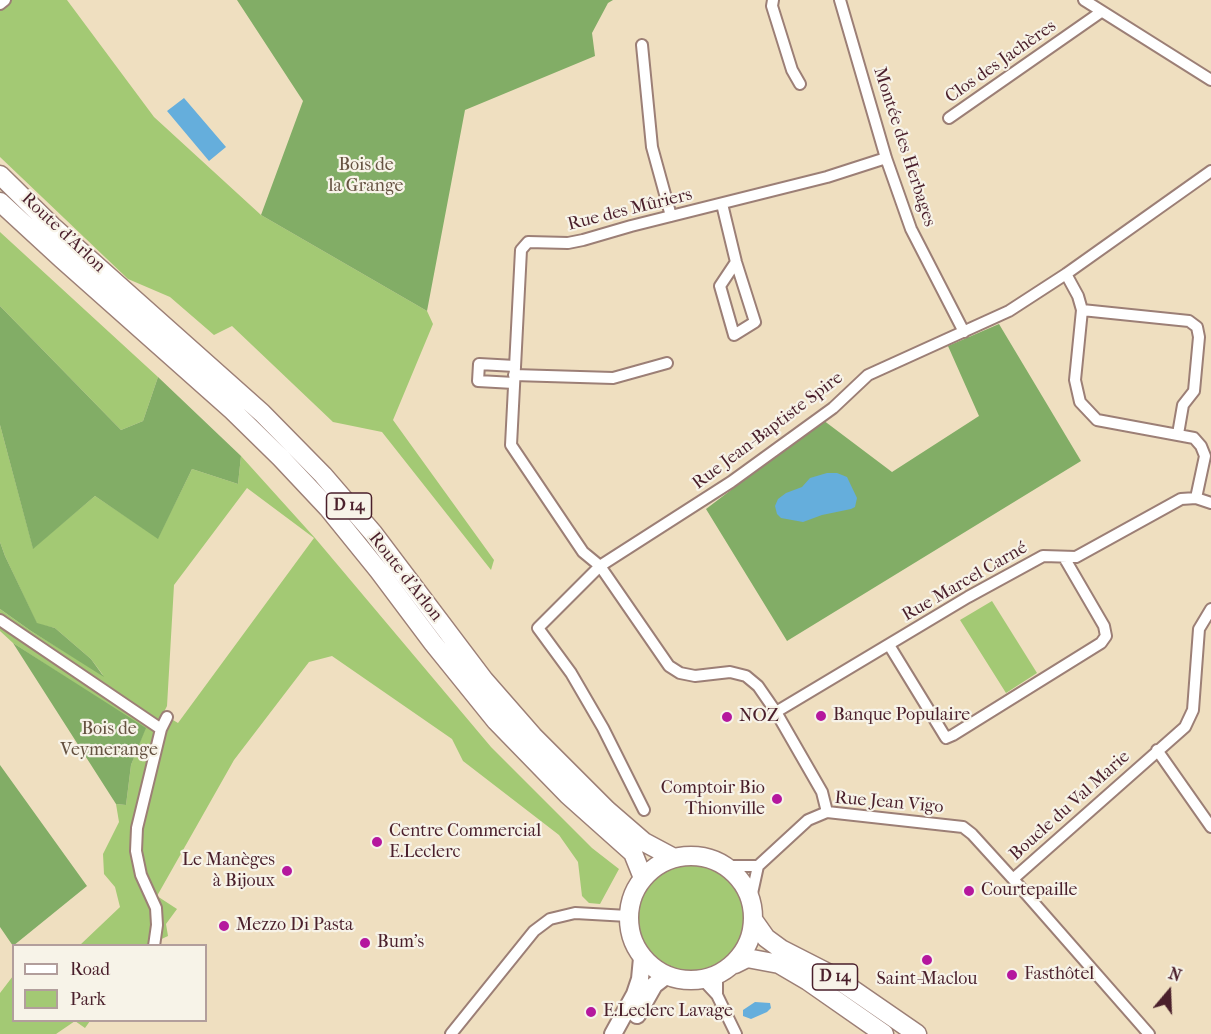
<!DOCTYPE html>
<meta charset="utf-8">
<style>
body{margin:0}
#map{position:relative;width:1211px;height:1034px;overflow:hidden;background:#efdfc0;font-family:"IM FELL French Canon",serif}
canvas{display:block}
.legend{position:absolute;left:12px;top:944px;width:195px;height:78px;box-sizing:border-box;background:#f7f3e8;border:2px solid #b29e9c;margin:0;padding:8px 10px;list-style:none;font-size:18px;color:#4a1f2b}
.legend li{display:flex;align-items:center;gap:12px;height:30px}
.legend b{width:30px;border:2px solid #b29e9c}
.north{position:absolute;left:1139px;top:962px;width:60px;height:60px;-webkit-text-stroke:4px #f7f3e8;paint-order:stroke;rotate:19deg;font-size:16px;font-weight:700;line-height:24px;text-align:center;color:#4a1f2b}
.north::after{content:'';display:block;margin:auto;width:21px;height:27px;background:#4a1f2b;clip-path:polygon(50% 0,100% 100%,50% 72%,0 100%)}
</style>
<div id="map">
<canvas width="1211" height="1034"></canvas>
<ul class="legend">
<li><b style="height:8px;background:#fff"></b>Road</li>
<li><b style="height:16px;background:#a3c974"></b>Park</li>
</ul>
<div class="north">N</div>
</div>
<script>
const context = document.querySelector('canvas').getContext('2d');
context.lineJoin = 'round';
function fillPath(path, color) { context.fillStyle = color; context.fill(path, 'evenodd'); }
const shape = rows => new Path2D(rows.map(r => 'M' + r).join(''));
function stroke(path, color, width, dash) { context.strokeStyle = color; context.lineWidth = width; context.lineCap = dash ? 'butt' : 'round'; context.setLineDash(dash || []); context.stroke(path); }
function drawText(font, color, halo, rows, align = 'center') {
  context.font = font + ' "IM FELL French Canon",serif'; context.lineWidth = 4.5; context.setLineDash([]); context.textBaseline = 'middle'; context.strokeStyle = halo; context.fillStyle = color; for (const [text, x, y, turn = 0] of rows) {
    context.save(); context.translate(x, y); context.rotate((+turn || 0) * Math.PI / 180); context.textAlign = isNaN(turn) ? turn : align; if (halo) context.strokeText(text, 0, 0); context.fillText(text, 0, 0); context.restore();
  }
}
fillPath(shape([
 [0,0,67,0,154,117,261,215,427,311,433,324,393,420,494,560,491,570,382,432,333,422,232,326,214,335,170,297,128,279,0,157],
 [0,232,158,377,143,421,121,430,0,306],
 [0,425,33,548,95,496,158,538,192,469,238,484,241,456,315,538,491,747,592,848,619,869,600,904,589,903,582,896,578,862,559,835,463,761,452,739,332,656,309,662,234,760,157,896,177,909,166,924,168,936,155,942,153,945,80,945,120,907,115,887,104,874,103,854,119,822,116,804,126,805,131,765,145,729,13,643,0,631,0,609,31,631,103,675,91,659,55,628,37,624,5,556,0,542],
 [247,488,314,538,178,723,163,714,167,706,174,585],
 [992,601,1037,673,1006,693,960,620],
 '634 918a55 55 0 1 1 110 0a55 55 0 1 1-110 0Z',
 [13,976,14,1020,90,1021,85,1028,75,1021,56,1034,0,1034,0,993]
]), '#a3c974');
fillPath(shape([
 [237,0,613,0,608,3,592,33,595,56,465,110,427,311,261,215,303,101],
 [0,306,121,430,143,421,158,377,241,456,238,484,192,469,158,539,95,496,33,549,0,425],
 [999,324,1081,461,787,641,706,509,823,420,892,472,979,416,948,346],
 [0,542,5,556,37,623,55,628,91,659,104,677,31,631,0,609],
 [13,643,146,728,131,765,126,805,116,804],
 [0,765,87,886,13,946,0,927]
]), '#82ad66');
fillPath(shape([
 [184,98,226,147,209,161,167,111],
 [827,473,837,473,847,477,857,498,855,507,851,509,822,515,803,522,781,518,777,514,775,506,778,499,786,493,802,487,810,478],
 [755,1002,770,1003,771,1008,767,1012,751,1019,743,1016,743,1010]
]), '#65aedc');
const street = shape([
 [773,0,772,6,792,70,800,84],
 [840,0,886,158,911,229,964,332],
 [1084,0,1211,80],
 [0,4,5,0],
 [642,45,652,147,671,216],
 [949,118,1101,12],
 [722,204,736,262,755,322,734,335,720,286,736,262],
 [1066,274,1078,296,1082,310,1075,380,1080,402,1097,420,1194,438,1201,446,1205,456,1196,498],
 [1082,310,1189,321,1197,327,1199,337,1194,391,1183,405,1178,434],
 [514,375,613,378,667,363],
 [514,383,478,381,479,364,515,366],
 [0,620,161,729],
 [889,645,946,738,953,735,1101,643,1106,636,1104,626,1065,559],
 [776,712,968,597,1043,556,1076,557,1181,499,1196,498,1211,503],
 [1157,750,1211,827],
 [644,810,603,728,571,673,538,628,600,566,731,482,833,408,868,375,1009,311,1066,274,1211,171],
 [827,812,822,792,776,712,758,686,746,676,730,672,695,676,680,673,669,666,600,566,583,552,511,445,521,250,528,242,568,243,583,240,631,226,827,177,886,158],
 [725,866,758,866],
 [1013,879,1185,727,1193,710,1199,629,1211,609],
 [751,898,758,866,808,820,827,812,963,827,972,834,1013,879,1149,1034],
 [154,946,157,925,156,908,141,875,136,851,137,828,161,729,167,717],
 [717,975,717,995],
 [703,980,717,995,736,1034],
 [451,1034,534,931,550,919,575,913,628,916]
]);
const secondary = shape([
 [637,1015,654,985,667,975],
 [613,1034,635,994,640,979,642,958]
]);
const primary = shape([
 [0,175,52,226,262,413,323,475,373,533,484,680,533,736,607,810,644,842,674,858],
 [0,202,62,259,233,411,281,458,328,508,379,571,433,643,496,721,568,795,633,853,643,878],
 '629 918a62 62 0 1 1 124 0a62 62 0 1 1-124 0Z',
 [754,921,766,938,781,949,830,974,917,1034],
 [735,964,747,958,779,964,808,981,884,1034]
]);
stroke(street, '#9c7f76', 14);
stroke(secondary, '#9c7f76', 20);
stroke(primary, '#9c7f76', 21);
stroke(street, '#fff', 10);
stroke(secondary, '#fff', 16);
stroke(primary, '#fff', 18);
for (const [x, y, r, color] of [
 [821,716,6,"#b5179e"],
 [727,717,6,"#b5179e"],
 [777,799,6,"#b5179e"],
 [377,842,6,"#b5179e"],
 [287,871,6,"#b5179e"],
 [969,891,6,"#b5179e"],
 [224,926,6,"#b5179e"],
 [365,943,6,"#b5179e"],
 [927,960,6,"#b5179e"],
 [1012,975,6,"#b5179e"],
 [591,1012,6,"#b5179e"]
]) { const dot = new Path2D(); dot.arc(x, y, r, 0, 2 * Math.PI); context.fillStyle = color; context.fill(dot); stroke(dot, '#f7f3e8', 2); }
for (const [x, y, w] of [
 [349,506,45],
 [835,977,45]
]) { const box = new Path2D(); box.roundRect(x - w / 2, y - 13, w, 26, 4.5); context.fillStyle = '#f7f3e8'; context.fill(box); stroke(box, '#4a1f2b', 1.5); }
drawText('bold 16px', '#4a1f2b', null, [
 ["D 14",349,506],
 ["D 14",835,977]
]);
drawText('18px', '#4a1f2b', '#f7f3e8', [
 ["Clos des Jachères",1001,62,-35],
 ["Montée des Herbages",904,147,72],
 ["Rue des Mûriers",630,210,-14],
 ["Route d'Arlon",63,233,43],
 ["Rue Jean-Baptiste Spire",768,431,-37],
 ["Route d'Arlon",405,577,52],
 ["Rue Marcel Carné",965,582,-30],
 ["Rue Jean Vigo",889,803,5],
 ["Boucle du Val Marie",1070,806,-42]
]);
drawText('18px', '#655241', '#f7f3e8', [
 ["Bois de",366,166],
 ["la Grange",366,187],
 ["Bois de",109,730],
 ["Veymerange",109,751]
]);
drawText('18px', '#4a1f2b', '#f7f3e8', [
 ["Banque Populaire",833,716],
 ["NOZ",739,717],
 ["Comptoir Bio",765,789,"right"],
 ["Thionville",765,810,"right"],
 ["Centre Commercial",389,832],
 ["E.Leclerc",389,853],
 ["Le Manèges",275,861,"right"],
 ["à Bijoux",275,882,"right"],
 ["Courtepaille",981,891],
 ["Mezzo Di Pasta",236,926],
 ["Bum's",377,943],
 ["Fasthôtel",1024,975],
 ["Saint-Maclou",927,980,"center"],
 ["E.Leclerc Lavage",603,1012]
], 'left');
</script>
